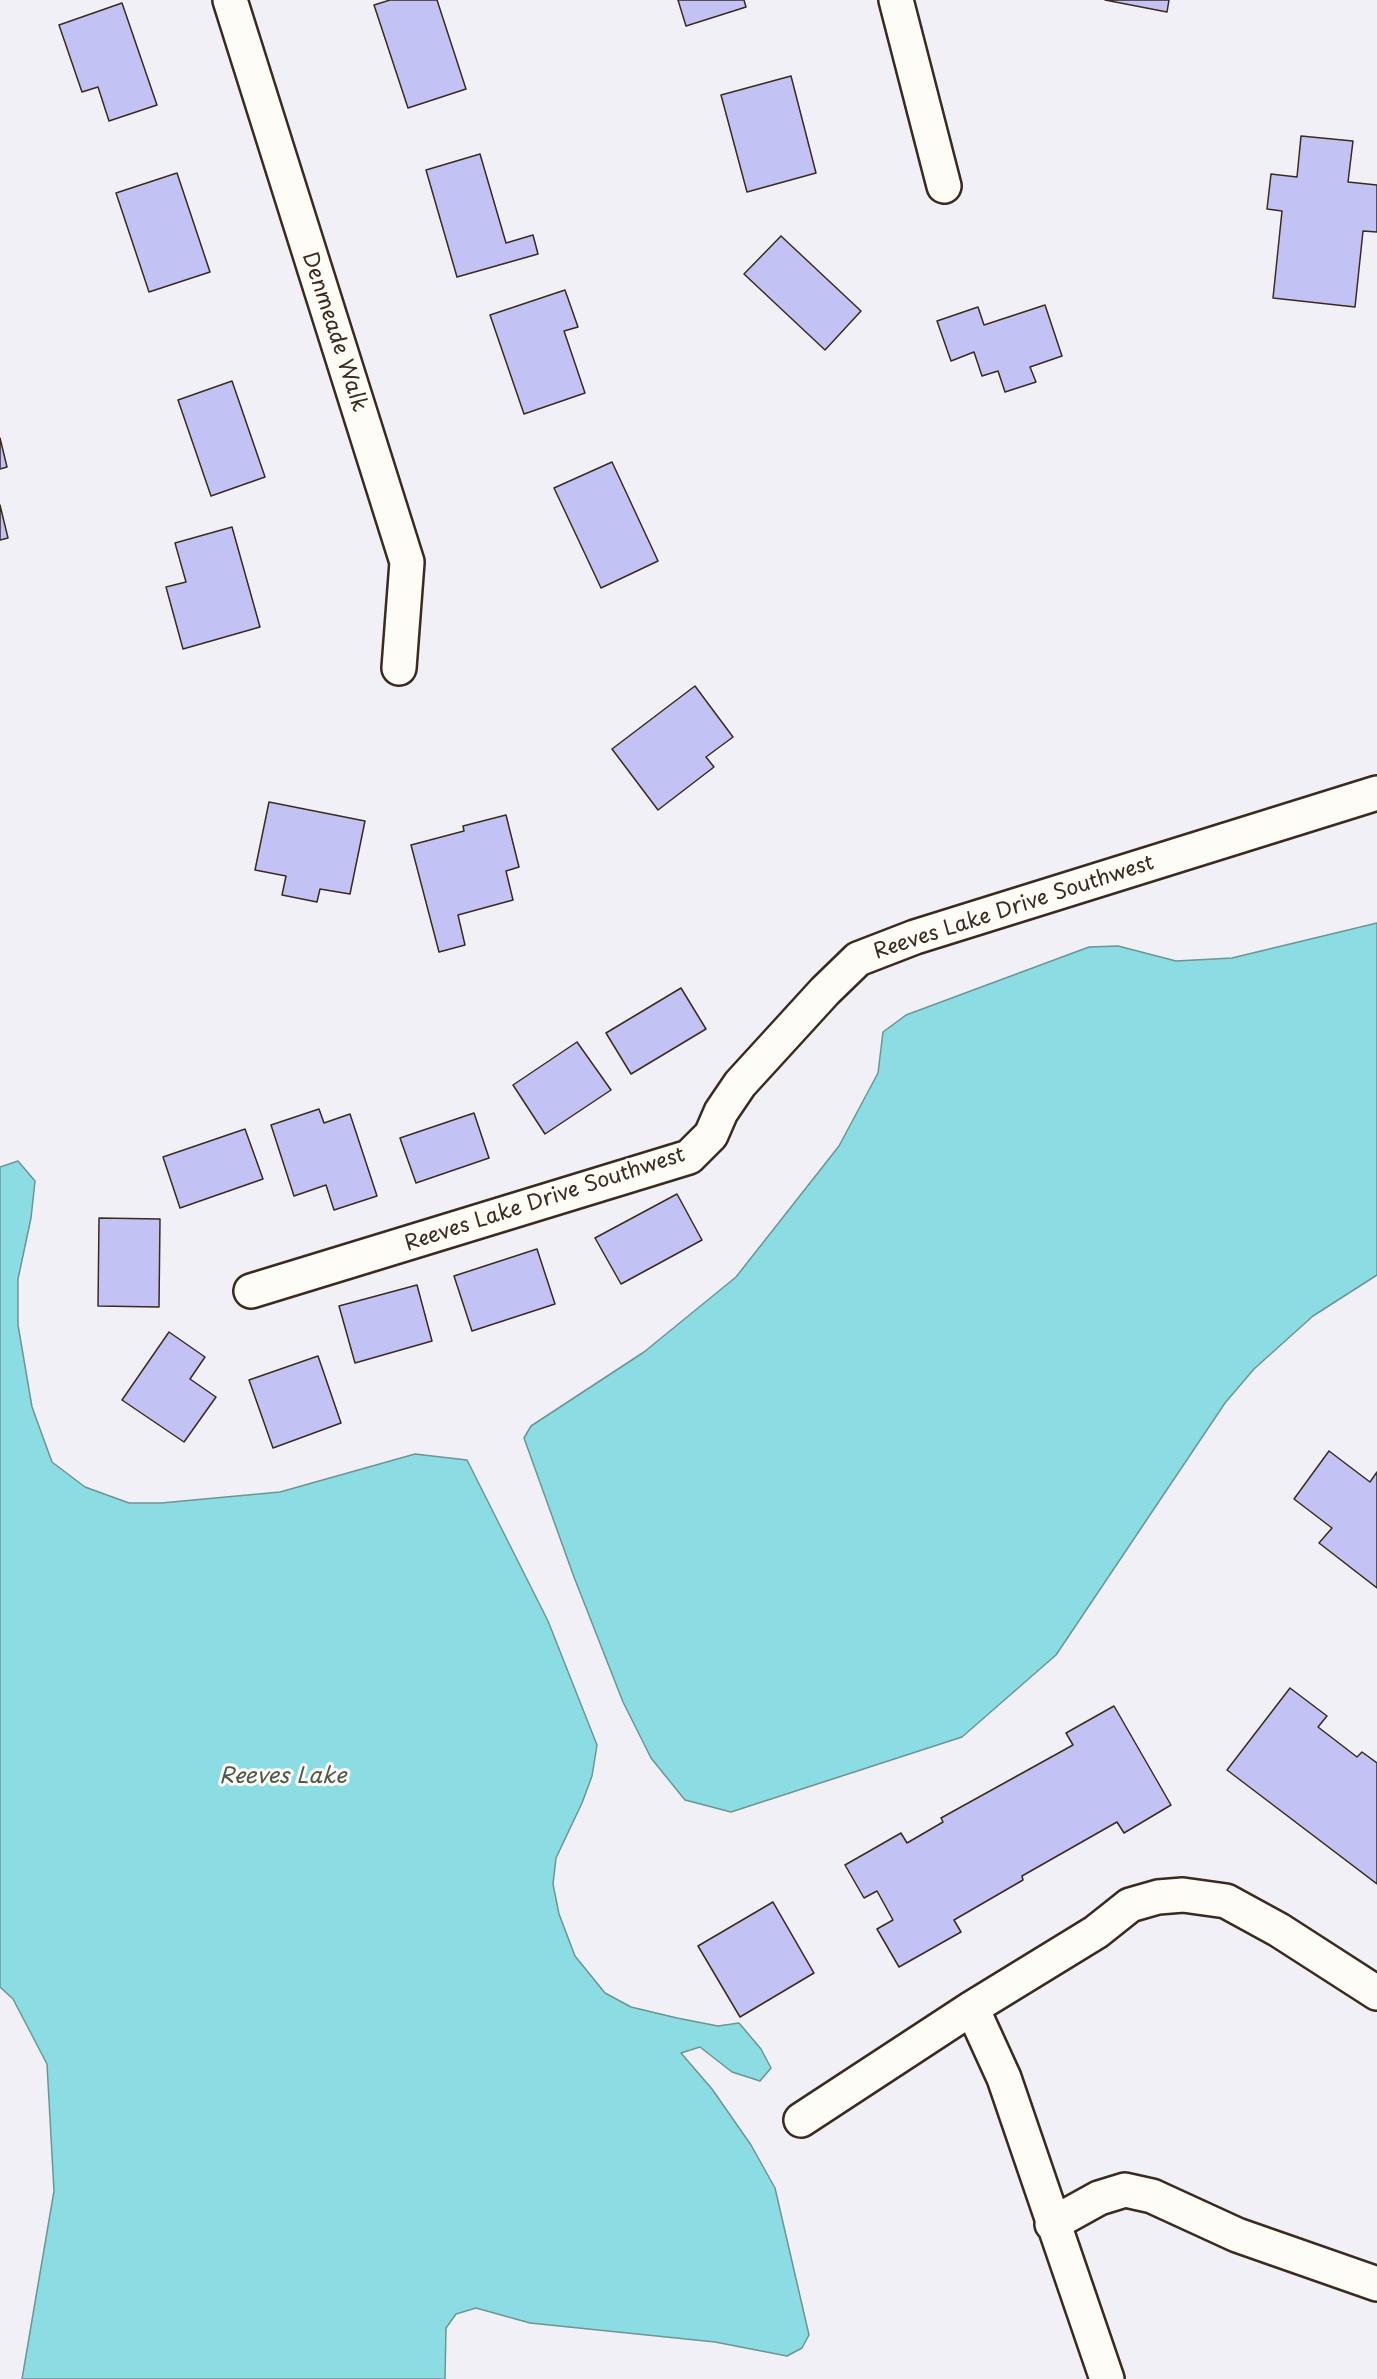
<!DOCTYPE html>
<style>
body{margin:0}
canvas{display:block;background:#f1f0f6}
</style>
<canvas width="1377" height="2379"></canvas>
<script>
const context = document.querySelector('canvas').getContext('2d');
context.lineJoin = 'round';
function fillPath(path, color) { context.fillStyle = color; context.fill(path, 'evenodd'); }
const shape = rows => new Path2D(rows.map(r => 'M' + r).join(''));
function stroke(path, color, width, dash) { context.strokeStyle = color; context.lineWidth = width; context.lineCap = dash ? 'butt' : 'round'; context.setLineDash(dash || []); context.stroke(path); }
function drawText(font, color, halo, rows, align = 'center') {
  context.font = font + ' "Playpen Sans",sans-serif'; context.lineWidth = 6; context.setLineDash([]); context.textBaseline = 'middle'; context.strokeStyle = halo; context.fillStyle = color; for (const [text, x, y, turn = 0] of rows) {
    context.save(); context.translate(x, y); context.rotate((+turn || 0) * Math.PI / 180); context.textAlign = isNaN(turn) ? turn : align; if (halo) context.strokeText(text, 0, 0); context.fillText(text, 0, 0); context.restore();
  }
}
const water = shape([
 [1377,923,1377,1275,1313,1316,1254,1369,1225,1403,1056,1655,962,1737,731,1812,685,1800,651,1758,623,1702,574,1577,524,1438,531,1426,644,1352,736,1277,839,1146,878,1073,883,1032,906,1015,1089,947,1118,946,1176,961,1232,958,1377,923],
 [18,1161,35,1181,31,1218,18,1279,18,1325,32,1407,52,1462,85,1487,129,1503,161,1503,280,1492,415,1454,467,1460,548,1621,597,1745,592,1776,582,1803,556,1858,553,1884,559,1914,575,1956,605,1993,631,2007,677,2018,718,2026,739,2023,761,2049,771,2068,760,2081,732,2072,700,2047,681,2053,712,2089,751,2145,775,2188,809,2335,802,2348,787,2356,715,2342,530,2323,476,2308,456,2314,446,2328,445,2379,22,2379,54,2191,47,2064,13,1999,0,1987,0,1167,18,1161]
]);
fillPath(water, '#8cdde3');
stroke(water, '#6c9594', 1.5);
const building = shape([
 [390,0,437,0,466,89,408,108,374,5,390,0],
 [678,0,744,0,746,7,686,26,678,0],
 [1105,0,1169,0,1167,12,1105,0],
 [122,3,157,105,109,121,98,87,82,92,59,25,122,3],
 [791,76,816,173,747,192,721,95,791,76],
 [1301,136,1353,141,1348,182,1377,185,1377,232,1363,231,1355,307,1273,298,1282,211,1267,209,1271,174,1297,177,1301,136],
 [480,154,506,243,533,235,538,254,457,277,426,170,480,154],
 [177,173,210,272,149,292,116,193,177,173],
 [781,236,861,311,825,350,744,274,781,236],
 [565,290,578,327,564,331,585,393,524,414,490,315,565,290],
 [1045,305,1062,356,1030,367,1036,382,1005,392,998,371,982,376,974,352,951,361,937,321,978,307,984,325,1045,305],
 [232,381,265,477,211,496,178,400,232,381],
 [0,438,7,467,0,469,0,438],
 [612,462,658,561,601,588,554,488,612,462],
 [0,505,8,538,0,540,0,505],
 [232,527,260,627,183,649,166,587,186,582,175,543,232,527],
 [695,686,733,737,706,757,714,767,658,810,612,749,695,686],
 [269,802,365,821,350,894,320,889,317,902,282,895,286,876,255,870,269,802],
 [506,815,519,867,506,871,513,900,458,915,465,945,439,952,411,845,464,831,463,826,506,815],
 [681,988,706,1029,631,1074,606,1033,681,988],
 [577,1042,611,1090,545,1134,513,1085,577,1042],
 [319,1109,324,1123,350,1114,377,1196,334,1210,326,1185,294,1196,271,1125,319,1109],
 [474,1113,489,1158,416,1183,400,1138,474,1113],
 [245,1129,263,1179,180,1208,163,1157,245,1129],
 [677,1194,702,1240,621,1284,595,1238,677,1194],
 [99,1218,160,1219,159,1307,98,1306,99,1218],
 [537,1249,555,1304,472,1331,454,1276,537,1249],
 [417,1285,432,1341,355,1363,339,1306,417,1285],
 [169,1332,205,1357,190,1379,216,1397,184,1442,122,1400,169,1332],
 [318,1356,341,1423,273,1448,249,1380,318,1356],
 [1329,1451,1370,1482,1377,1472,1377,1588,1319,1543,1332,1528,1294,1499,1329,1451],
 [1290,1688,1327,1716,1318,1727,1357,1757,1362,1752,1377,1763,1377,1884,1227,1770,1290,1688],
 [1114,1706,1171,1805,1124,1833,1117,1822,1022,1876,1023,1880,954,1920,961,1932,899,1967,877,1929,893,1920,877,1891,864,1898,845,1865,901,1833,907,1843,943,1822,941,1818,1073,1745,1066,1733,1114,1706],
 [773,1902,814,1973,740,2017,698,1946,773,1902]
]);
fillPath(building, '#c2c2f4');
stroke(building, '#3b2a1e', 1.5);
const minor = shape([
 [230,0,407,562,399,668],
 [896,0,944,186],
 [251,1291,689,1157,711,1135,721,1112,740,1084,825,991,858,959,915,937,1377,793],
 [972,2008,1004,2078,1107,2379],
 [801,2120,972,2008,1096,1932,1130,1905,1158,1897,1183,1895,1226,1901,1279,1930,1377,1993],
 [1052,2224,1099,2198,1125,2190,1152,2196,1237,2235,1377,2284]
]);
stroke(minor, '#3b2a1e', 38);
stroke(minor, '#fdfcf7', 33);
drawText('21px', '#3b2a1e', '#fdfcf7', [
 ["Denmeade Walk",334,332,72],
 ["Reeves Lake Drive Southwest",1014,908,-18],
 ["Reeves Lake Drive Southwest",545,1200,-18]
]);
drawText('italic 22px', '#4f574f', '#fdfcf7', [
 ["Reeves Lake",283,1777]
]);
</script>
